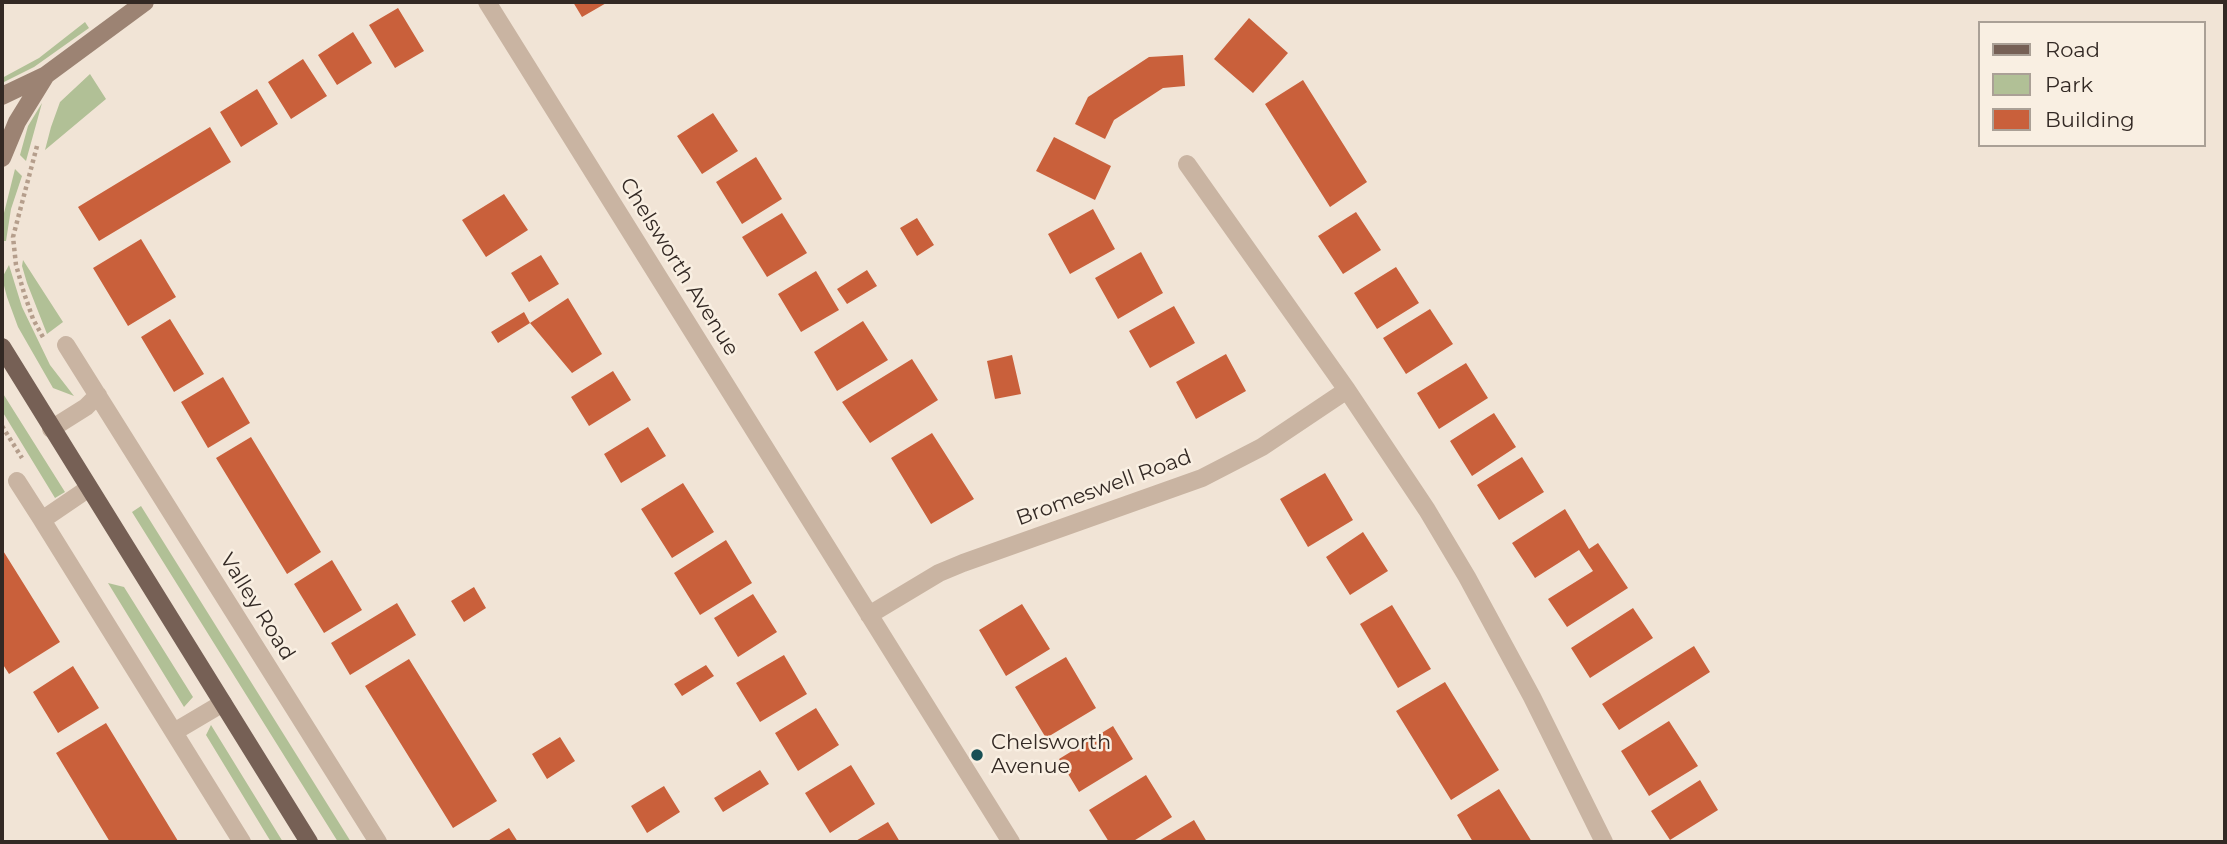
<!DOCTYPE html>
<style>
body{margin:0}
#map{position:relative;width:2227px;height:844px;overflow:hidden;background:#f1e4d6;font-family:Montserrat,sans-serif}
canvas{display:block}
.frame{position:absolute;inset:0;border:4px solid #332924;pointer-events:none}
.legend{position:absolute;left:1978px;top:21px;width:228px;height:126px;box-sizing:border-box;background:#f9efe2;border:2px solid #aaa096;margin:0;padding:9px 12px;list-style:none;font-size:21px;color:#332924}
.legend li{display:flex;align-items:center;gap:14px;height:35px}
.legend b{width:35px;border:2px solid #aaa096}
</style>
<div id="map">
<canvas width="2227" height="844"></canvas>
<div class="frame"></div>
<ul class="legend">
<li><b style="height:9px;background:#766055"></b>Road</li>
<li><b style="height:19px;background:#b1c096"></b>Park</li>
<li><b style="height:19px;background:#c9603b"></b>Building</li>
</ul>
</div>
<script>
const context = document.querySelector('canvas').getContext('2d');
context.lineJoin = 'round';
function fillPath(path, color) { context.fillStyle = color; context.fill(path, 'evenodd'); }
const shape = rows => new Path2D(rows.map(r => 'M' + r).join(''));
function stroke(path, color, width, dash) { context.strokeStyle = color; context.lineWidth = width; context.lineCap = dash ? 'butt' : 'round'; context.setLineDash(dash || []); context.stroke(path); }
function drawText(font, color, halo, rows, align = 'center') {
  context.font = font + ' Montserrat,sans-serif'; context.lineWidth = 5; context.setLineDash([]); context.textBaseline = 'middle'; context.strokeStyle = halo; context.fillStyle = color; for (const [text, x, y, turn = 0] of rows) {
    context.save(); context.translate(x, y); context.rotate((+turn || 0) * Math.PI / 180); context.textAlign = isNaN(turn) ? turn : align; if (halo) context.strokeText(text, 0, 0); context.fillText(text, 0, 0); context.restore();
  }
}
fillPath(shape([
 [85,22,89,28,34,67,2,83,2,78,39,58],
 [90,74,106,99,45,150,51,127,60,102],
 [42,103,26,161,20,155,28,126],
 [15,169,22,176,11,209,6,241,3,241,4,213],
 [23,260,63,322,47,334,27,283,22,266],
 [9,265,22,307,50,365,74,396,53,388,18,327,7,297,2,278],
 [2,392,65,492,55,498,2,411],
 [141,506,351,842,338,842,132,512],
 [108,583,124,587,193,697,184,707],
 [211,725,283,842,271,842,206,735]
]), '#b1c096');
fillPath(shape([
 [573,2,608,2,582,17],
 [398,8,424,51,395,68,369,25],
 [1249,18,1288,53,1253,93,1214,59],
 [353,32,372,63,337,85,318,55],
 [1183,55,1185,86,1163,88,1114,120,1105,139,1075,124,1088,97,1149,57],
 [303,59,327,96,291,119,268,82],
 [1303,80,1367,182,1330,207,1265,104],
 [257,89,278,124,241,147,220,112],
 [713,113,738,151,702,174,677,136],
 [210,127,231,162,99,241,78,207],
 [1054,137,1111,166,1095,200,1036,171],
 [756,157,782,199,742,224,716,182],
 [504,194,528,230,486,257,462,220],
 [1093,209,1115,249,1070,274,1048,234],
 [1356,212,1381,250,1343,274,1318,236],
 [782,213,807,253,767,277,742,237],
 [917,218,934,245,917,256,900,228],
 [141,239,176,297,128,326,93,268],
 [1141,252,1163,293,1118,319,1095,278],
 [541,255,559,284,529,302,511,273],
 [1396,267,1419,303,1377,329,1354,293],
 [867,270,877,286,847,304,837,289],
 [816,271,839,310,801,332,778,294],
 [568,298,602,354,572,373,530,323],
 [1174,306,1195,343,1150,368,1129,331],
 [1430,309,1453,344,1406,374,1383,338],
 [524,312,530,323,498,343,491,332],
 [170,319,204,374,174,392,141,337],
 [863,321,888,360,837,391,814,352],
 [1226,354,1246,391,1196,419,1176,382],
 [1012,355,1021,394,995,399,987,361],
 [912,359,938,400,870,443,842,402],
 [1466,363,1488,398,1439,429,1417,393],
 [613,371,631,400,589,426,571,397],
 [223,377,250,423,208,448,181,402],
 [1494,413,1516,447,1472,476,1450,441],
 [648,427,666,456,621,483,604,454],
 [932,433,974,499,931,524,891,458],
 [251,437,321,552,287,574,216,458],
 [1522,457,1544,492,1499,520,1477,485],
 [1325,473,1353,520,1308,547,1280,499],
 [683,483,714,532,672,558,641,509],
 [1565,509,1589,549,1598,543,1628,588,1567,627,1548,599,1593,571,1579,550,1535,578,1512,543],
 [1363,532,1388,571,1350,595,1326,557],
 [726,540,752,583,700,615,674,573],
 [2,549,60,642,9,674,2,663],
 [332,560,362,610,324,633,294,584],
 [474,587,486,608,464,622,451,601],
 [753,594,777,632,738,657,714,618],
 [397,603,416,635,350,675,331,643],
 [1022,604,1050,649,1006,676,979,630],
 [1392,605,1431,669,1398,688,1360,624],
 [1633,608,1653,638,1590,678,1571,648],
 [1694,646,1710,672,1619,730,1602,704],
 [784,655,807,694,760,722,736,683],
 [1066,657,1096,708,1046,738,1015,687],
 [409,659,497,801,453,828,365,686],
 [706,665,714,676,682,696,674,684],
 [73,666,99,708,58,733,33,692],
 [1445,682,1499,770,1451,800,1396,711],
 [816,708,839,745,798,771,775,733],
 [1669,721,1698,766,1649,796,1621,751],
 [106,723,178,841,177,842,110,842,56,753],
 [1113,726,1133,759,1079,792,1059,759],
 [560,737,575,761,547,779,532,754],
 [851,765,875,804,830,833,805,793],
 [760,770,769,784,723,812,714,798],
 [1146,775,1172,817,1132,842,1109,842,1089,810],
 [1700,780,1718,810,1670,840,1651,811],
 [664,786,680,812,647,833,631,806],
 [1499,789,1532,842,1473,842,1457,815],
 [1194,820,1207,842,1157,842],
 [888,822,900,842,854,842],
 [509,828,518,842,486,842]
]), '#c9603b');
stroke(shape([
 [37,146,13,237,16,265,24,293,33,319,44,339],
 [2,426,22,458]
]), '#b59e8c', 4.5, [3.5, 3.5]);
stroke(shape([
 [487,2,1011,842],
 [1187,164,1347,390,1427,510,1467,577,1532,697,1604,842],
 [66,345,378,842],
 [51,429,86,407,98,395],
 [17,481,42,520],
 [89,488,42,520,242,842],
 [869,615,939,573,963,563,1202,478,1262,447,1347,390],
 [174,732,223,703]
]), '#c9b4a2', 18);
stroke(shape([
 [2,96,46,75,145,2],
 [2,158,17,122,46,75]
]), '#9c8373', 18);
stroke(shape([
 [2,347,309,842]
]), '#766055', 18);
for (const [x, y, r, color] of [
 [977,755,7,"#195055"]
]) { const dot = new Path2D(); dot.arc(x, y, r, 0, 2 * Math.PI); context.fillStyle = color; context.fill(dot); stroke(dot, '#f9efe2', 2.5); }
drawText('21px', '#332924', '#f9efe2', [
 ["Chelsworth Avenue",679,267,58],
 ["Bromeswell Road",1104,488,-20],
 ["Valley Road",257,607,58]
]);
drawText('21px', '#332924', '#f9efe2', [
 ["Chelsworth",991,743],
 ["Avenue",991,767]
], 'left');
</script>
